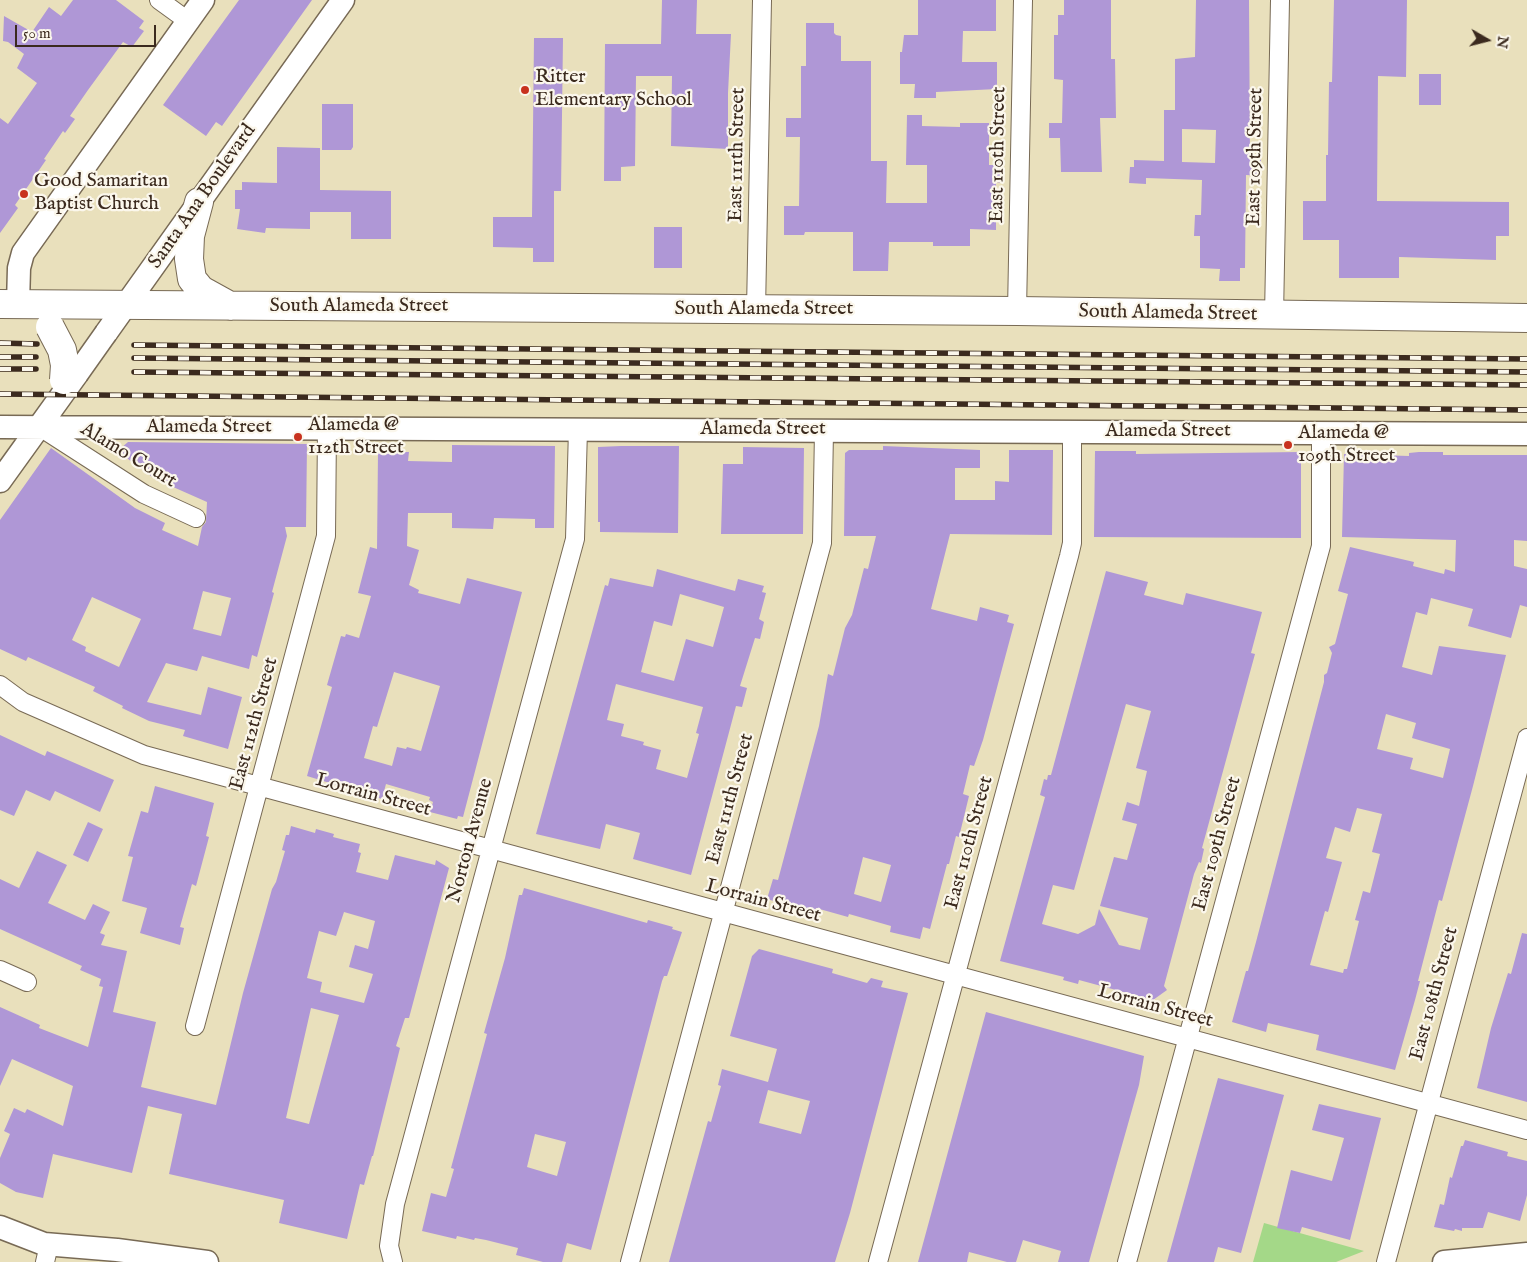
<!DOCTYPE html>
<style>
body{margin:0}
#map{position:relative;width:1527px;height:1262px;overflow:hidden;background:#e9e0bc;font-family:"IM FELL English",serif}
canvas{display:block}
.north{position:absolute;left:1462px;top:15px;width:50px;height:50px;-webkit-text-stroke:4px #fbf7ec;paint-order:stroke;rotate:98deg;font-size:14px;font-weight:700;line-height:20px;text-align:center;color:#3b2a1e}
.north::after{content:'';display:block;margin:auto;width:18px;height:22px;background:#3b2a1e;clip-path:polygon(50% 0,100% 100%,50% 72%,0 100%)}
.scale{position:absolute;left:15px;top:25px;width:141px;height:22px;box-sizing:border-box;border:2px solid #3b2a1e;border-top:0;padding-left:6px;font-size:15px;line-height:18px;white-space:nowrap;color:#3b2a1e;-webkit-text-stroke:4px #fbf7ec;paint-order:stroke}
</style>
<div id="map">
<canvas width="1527" height="1262"></canvas>
<div class="north">N</div>
<div class="scale">50 m</div>
</div>
<script>
const context = document.querySelector('canvas').getContext('2d');
context.lineJoin = 'round';
function fillPath(path, color) { context.fillStyle = color; context.fill(path, 'evenodd'); }
const shape = rows => new Path2D(rows.map(r => 'M' + r).join(''));
function stroke(path, color, width, dash) { context.strokeStyle = color; context.lineWidth = width; context.lineCap = dash ? 'butt' : 'round'; context.setLineDash(dash || []); context.stroke(path); }
function drawText(font, color, halo, rows, align = 'center') {
  context.font = font + ' "IM FELL English",serif'; context.lineWidth = 4.5; context.setLineDash([]); context.textBaseline = 'middle'; context.strokeStyle = halo; context.fillStyle = color; for (const [text, x, y, turn = 0] of rows) {
    context.save(); context.translate(x, y); context.rotate((+turn || 0) * Math.PI / 180); context.textAlign = isNaN(turn) ? turn : align; if (halo) context.strokeText(text, 0, 0); context.fillText(text, 0, 0); context.restore();
  }
}
fillPath(shape([
 [1264,1223,1364,1251,1336,1262,1253,1262]
]), '#a4d888');
fillPath(shape([
 [73,0,116,0,144,21,139,28,144,31,132,47,123,42,88,90,70,116,75,119,65,133,63,131,44,159,46,160,15,205,18,208,0,233,0,118,8,124,37,83,17,68,24,54,8,42,3,41,4,16,32,32,49,7,61,16],
 [239,0,312,0,222,126,216,122,206,136,163,105],
 [662,0,697,0,696,34,731,34,728,93,728,149,671,146,672,76,636,76,635,166,621,167,621,181,604,181,605,44,661,44],
 [918,0,996,0,996,31,963,31,962,62,997,62,997,89,936,92,936,98,914,98,915,84,900,84,900,52,902,52,904,35,918,35],
 [1064,0,1111,0,1111,59,1115,59,1116,118,1100,118,1102,172,1061,172,1060,138,1049,138,1049,123,1062,123,1063,80,1054,79,1054,35,1058,35,1058,15,1064,15],
 [1196,0,1249,0,1250,157,1261,157,1261,176,1246,175,1245,268,1240,268,1240,281,1219,281,1220,269,1200,268,1200,236,1194,236,1195,215,1201,215,1202,180,1146,178,1146,184,1129,183,1130,167,1134,167,1134,160,1164,161,1164,110,1175,110,1175,59,1195,57],
 [1182,129,1216,130,1215,163,1182,162],
 [1334,0,1407,0,1406,77,1378,76,1377,201,1509,202,1509,236,1496,236,1496,260,1399,257,1399,278,1339,278,1339,240,1303,240,1303,201,1326,201,1326,155,1328,155,1329,82,1332,82],
 [806,23,834,23,834,33,836,35,841,36,841,61,871,61,871,161,887,161,886,203,927,203,927,165,906,165,907,115,922,115,922,126,960,127,960,123,989,123,989,165,1003,165,1003,183,996,182,996,230,970,229,970,246,933,246,933,242,889,242,888,271,853,271,853,232,805,232,804,235,784,235,784,206,799,206,800,137,786,137,786,118,801,118,801,66,806,66],
 [534,38,563,38,561,191,554,191,554,262,533,262,533,248,493,247,493,217,532,217],
 [1419,74,1441,74,1441,105,1419,105],
 [322,104,353,104,353,147,351,150,322,150],
 [277,147,320,148,320,190,391,191,391,239,351,239,351,212,310,212,310,229,266,228,265,233,237,229,240,209,235,209,235,190,242,190,242,182,277,183],
 [654,227,682,227,682,268,654,268],
 [128,442,307,444,306,527,285,527,287,536,272,592,274,593,257,657,252,655,249,669,202,656,197,671,166,663,147,702,201,715,208,687,242,697,228,749,183,736,185,730,149,721,122,708,123,706,93,691,95,687,28,657,26,661,0,649,0,520,51,448,135,508,165,523,162,530,198,546,202,527,206,522,207,502,155,479,124,456,121,448],
 [203,591,231,598,221,636,193,629],
 [92,597,141,619,119,667,85,651,86,647,72,640],
 [452,445,555,446,554,528,535,528,535,519,494,518,493,529,452,528,452,513,408,513,407,546,419,550,409,585,419,590,418,593,460,604,467,578,522,592,463,817,458,816,457,819,430,812,433,802,429,800,430,797,386,784,382,799,307,776,332,687,327,685,341,636,345,637,346,634,359,638,371,596,358,593,370,547,377,549,378,452,409,452,408,461,452,462],
 [394,672,440,686,421,751,407,747,406,749,397,747,392,766,364,758,373,726,377,727],
 [621,446,679,446,678,533,600,532,600,522,598,522,598,447],
 [883,446,980,450,980,468,955,468,955,500,995,500,995,481,1009,482,1009,450,1053,450,1052,535,950,534,931,609,977,621,980,607,1009,615,1007,622,1014,624,983,740,974,766,970,765,963,794,969,796,959,837,956,836,949,864,947,864,930,929,923,927,920,939,890,932,891,926,849,914,848,917,816,908,814,913,767,899,773,879,778,880,819,726,828,674,833,676,845,628,852,615,864,568,868,569,876,536,844,536,845,453,849,450,883,450],
 [863,857,891,865,881,902,854,894],
 [743,447,804,448,803,534,721,534,723,464,743,464],
 [1095,451,1136,451,1136,454,1301,452,1301,538,1094,537],
 [1419,452,1443,452,1443,455,1527,455,1527,541,1514,540,1514,566,1527,569,1527,607,1520,605,1511,638,1468,626,1473,609,1431,598,1427,615,1416,612,1402,667,1432,675,1439,646,1506,655,1473,786,1442,901,1439,900,1418,981,1420,981,1415,1000,1395,1070,1316,1050,1319,1035,1268,1023,1266,1032,1232,1022,1246,971,1248,971,1256,942,1324,682,1324,675,1327,673,1332,653,1329,647,1335,644,1348,594,1338,591,1350,547,1414,562,1413,566,1444,574,1445,569,1455,572,1456,540,1342,537,1344,454,1409,456,1409,453],
 [1386,714,1416,723,1412,738,1450,749,1443,778,1410,769,1413,758,1377,749],
 [1357,808,1382,814,1372,852,1380,854,1370,893,1363,891,1355,920,1359,921,1347,969,1344,969,1343,973,1310,965,1325,911,1328,912,1342,862,1326,858,1335,827,1350,832],
 [657,569,735,591,738,579,764,586,762,592,766,593,759,619,764,622,760,639,755,638,740,686,747,688,742,707,736,706,691,875,633,859,640,833,606,824,600,849,536,834,605,585,608,586,610,578,653,587],
 [680,594,724,607,713,647,686,639,674,681,641,672,654,621,672,626],
 [616,684,703,707,696,733,699,734,687,778,656,769,661,750,643,745,644,742,621,736,624,724,607,720],
 [1106,571,1148,582,1144,595,1183,605,1186,593,1262,612,1251,653,1255,654,1202,848,1204,849,1201,863,1199,862,1194,874,1164,986,1167,990,1153,1000,1079,980,1078,984,1063,980,1064,977,1000,961,1045,797,1040,795,1044,779,1047,780,1048,775,1051,775],
 [1126,704,1151,711,1136,768,1147,771,1139,806,1127,802,1122,820,1137,824,1127,860,1114,857,1100,906,1148,918,1140,950,1119,945,1099,909,1095,925,1078,934,1042,924,1053,885,1074,890],
 [0,735,45,756,47,751,114,780,100,812,55,791,50,801,26,790,14,816,0,810],
 [155,786,214,803,206,836,209,837,196,886,192,884,180,927,184,928,180,945,140,933,147,908,122,901,133,857,128,856,141,811,148,813],
 [88,822,103,829,88,862,73,855],
 [291,826,315,833,316,829,334,834,333,837,360,844,358,852,361,853,356,872,388,880,395,855,435,865,436,860,449,868,409,1018,405,1018,396,1046,400,1048,373,1156,372,1156,364,1185,360,1184,347,1239,279,1223,284,1200,169,1174,182,1114,148,1106,132,1173,53,1154,43,1198,16,1192,0,1183,0,1158,10,1134,4,1131,14,1108,25,1113,27,1109,63,1126,73,1086,12,1059,0,1086,0,1007,40,1025,39,1028,88,1047,103,987,99,986,101,979,80,970,82,966,0,929,0,879,19,888,37,851,67,865,48,903,85,920,93,904,110,912,100,933,105,935,101,945,127,951,113,1012,156,1022,141,1087,216,1105,243,993,272,889,276,882,285,851,282,850,286,835,289,835],
 [344,912,375,921,368,949,355,945,349,967,373,974,364,1003,320,992,322,982,307,978,319,931,336,936],
 [311,1008,339,1015,309,1124,286,1118],
 [524,888,647,923,648,920,673,927,672,929,682,932,667,976,664,976,662,981,591,1250,567,1243,562,1262,543,1262,516,1255,518,1248,486,1240,475,1238,474,1240,457,1236,456,1239,422,1231,431,1193,446,1197,454,1169,451,1168,487,1034,484,1033,505,958,519,895,522,895],
 [535,1134,566,1142,557,1176,527,1167],
 [1522,933,1527,934,1527,1102,1477,1088,1491,1028,1508,973,1511,974],
 [759,949,833,969,832,973,867,983,871,978,883,981,881,987,908,993,850,1213,835,1262,669,1262,708,1121,711,1122,721,1086,718,1085,722,1069,768,1082,777,1049,730,1036,752,956],
 [768,1090,810,1101,801,1134,759,1123],
 [986,1012,1144,1056,1139,1085,1089,1262,1058,1262,1061,1251,1023,1240,1016,1262,1007,1262,969,1252,967,1262,918,1262],
 [1218,1078,1284,1095,1241,1253,1218,1247,1214,1262,1167,1262],
 [1319,1104,1381,1118,1350,1240,1302,1227,1300,1233,1277,1228,1291,1170,1332,1181,1344,1138,1312,1130],
 [1465,1140,1508,1152,1507,1156,1527,1161,1527,1195,1520,1221,1488,1212,1483,1228,1462,1228,1462,1231,1455,1229,1454,1231,1434,1227,1440,1204,1444,1205,1450,1177,1452,1178,1461,1146,1463,1146]
]), '#af97d6');
const minor = shape([
 [159,0,188,21],
 [756,310,762,0],
 [1017,311,1023,0],
 [1274,316,1280,0],
 [40,427,144,494,196,518],
 [0,685,23,702,144,755,1527,1130],
 [0,970,27,982],
 [195,1026,326,536,327,428],
 [45,1262,49,1245],
 [393,1262,389,1246,395,1204,575,539,578,429],
 [630,1262,822,543,824,431],
 [878,1262,1069,556,1072,543,1072,432],
 [1127,1262,1321,546,1321,433],
 [1386,1262,1527,738]
]);
const tertiary = shape([
 [18,304,19,268,23,253,203,0],
 [106,333,343,0],
 [0,427,1527,434],
 [0,481,77,374],
 [0,1227,44,1244,117,1250,207,1262],
 [1444,1262,1527,1254]
]);
const primary = shape([
 [199,202,190,236,189,259,192,279,201,290,230,306],
 [0,304,1017,311,1527,318]
]);
stroke(minor, '#786a55', 20);
stroke(tertiary, '#786a55', 25);
stroke(primary, '#786a55', 30);
stroke(minor, '#fff', 18);
stroke(tertiary, '#fff', 22);
stroke(primary, '#fff', 28);
const rail = shape([
 [0,343,37,344],
 [134,345,1527,359],
 [0,357,36,357],
 [134,358,1527,372],
 [0,369,36,369],
 [134,372,1527,385],
 [0,394,1527,410]
]);
stroke(rail, '#3b2a1e', 5.5);
stroke(rail, '#fbf7ec', 4, [11]);
const tertiaryBridge = shape([
 [77,374,106,333]
]);
const primaryBridge = shape([
 [50,327,62,350,65,365,64,380]
]);
stroke(tertiaryBridge, '#786a55', 25, []);
stroke(primaryBridge, '#786a55', 30, []);
stroke(tertiaryBridge, '#fff', 22);
stroke(primaryBridge, '#fff', 28);
for (const [x, y, r, color] of [
 [525,90,5,"#c8321e"],
 [24,194,5,"#c8321e"],
 [298,437,5,"#c8321e"],
 [1288,445,5,"#c8321e"]
]) { const dot = new Path2D(); dot.arc(x, y, r, 0, 2 * Math.PI); context.fillStyle = color; context.fill(dot); stroke(dot, '#fbf7ec', 2); }
drawText('20px', '#3b2a1e', '#fbf7ec', [
 ["Ritter",535,78],
 ["Elementary School",535,101],
 ["Good Samaritan",34,182],
 ["Baptist Church",34,205],
 ["Alameda @",308,426],
 ["112th Street",308,449],
 ["Alameda @",1298,434],
 ["109th Street",1298,457]
], 'left');
drawText('20px', '#3b2a1e', '#fbf7ec', [
 ["East 111th Street",738,155,-89],
 ["East 110th Street",999,155,-89],
 ["East 109th Street",1256,157,-89],
 ["Santa Ana Boulevard",203,197,-55],
 ["South Alameda Street",359,307],
 ["South Alameda Street",764,310],
 ["South Alameda Street",1168,314,1],
 ["Alameda Street",209,428],
 ["Alameda Street",763,430],
 ["Alameda Street",1168,432],
 ["Alamo Court",128,456,31],
 ["East 112th Street",255,724,-75],
 ["Lorrain Street",373,796,15],
 ["East 111th Street",731,799,-75],
 ["Norton Avenue",471,841,-75],
 ["East 110th Street",970,843,-75],
 ["East 109th Street",1218,844,-75],
 ["Lorrain Street",763,902,15],
 ["East 108th Street",1435,994,-75],
 ["Lorrain Street",1155,1007,15]
]);
</script>
